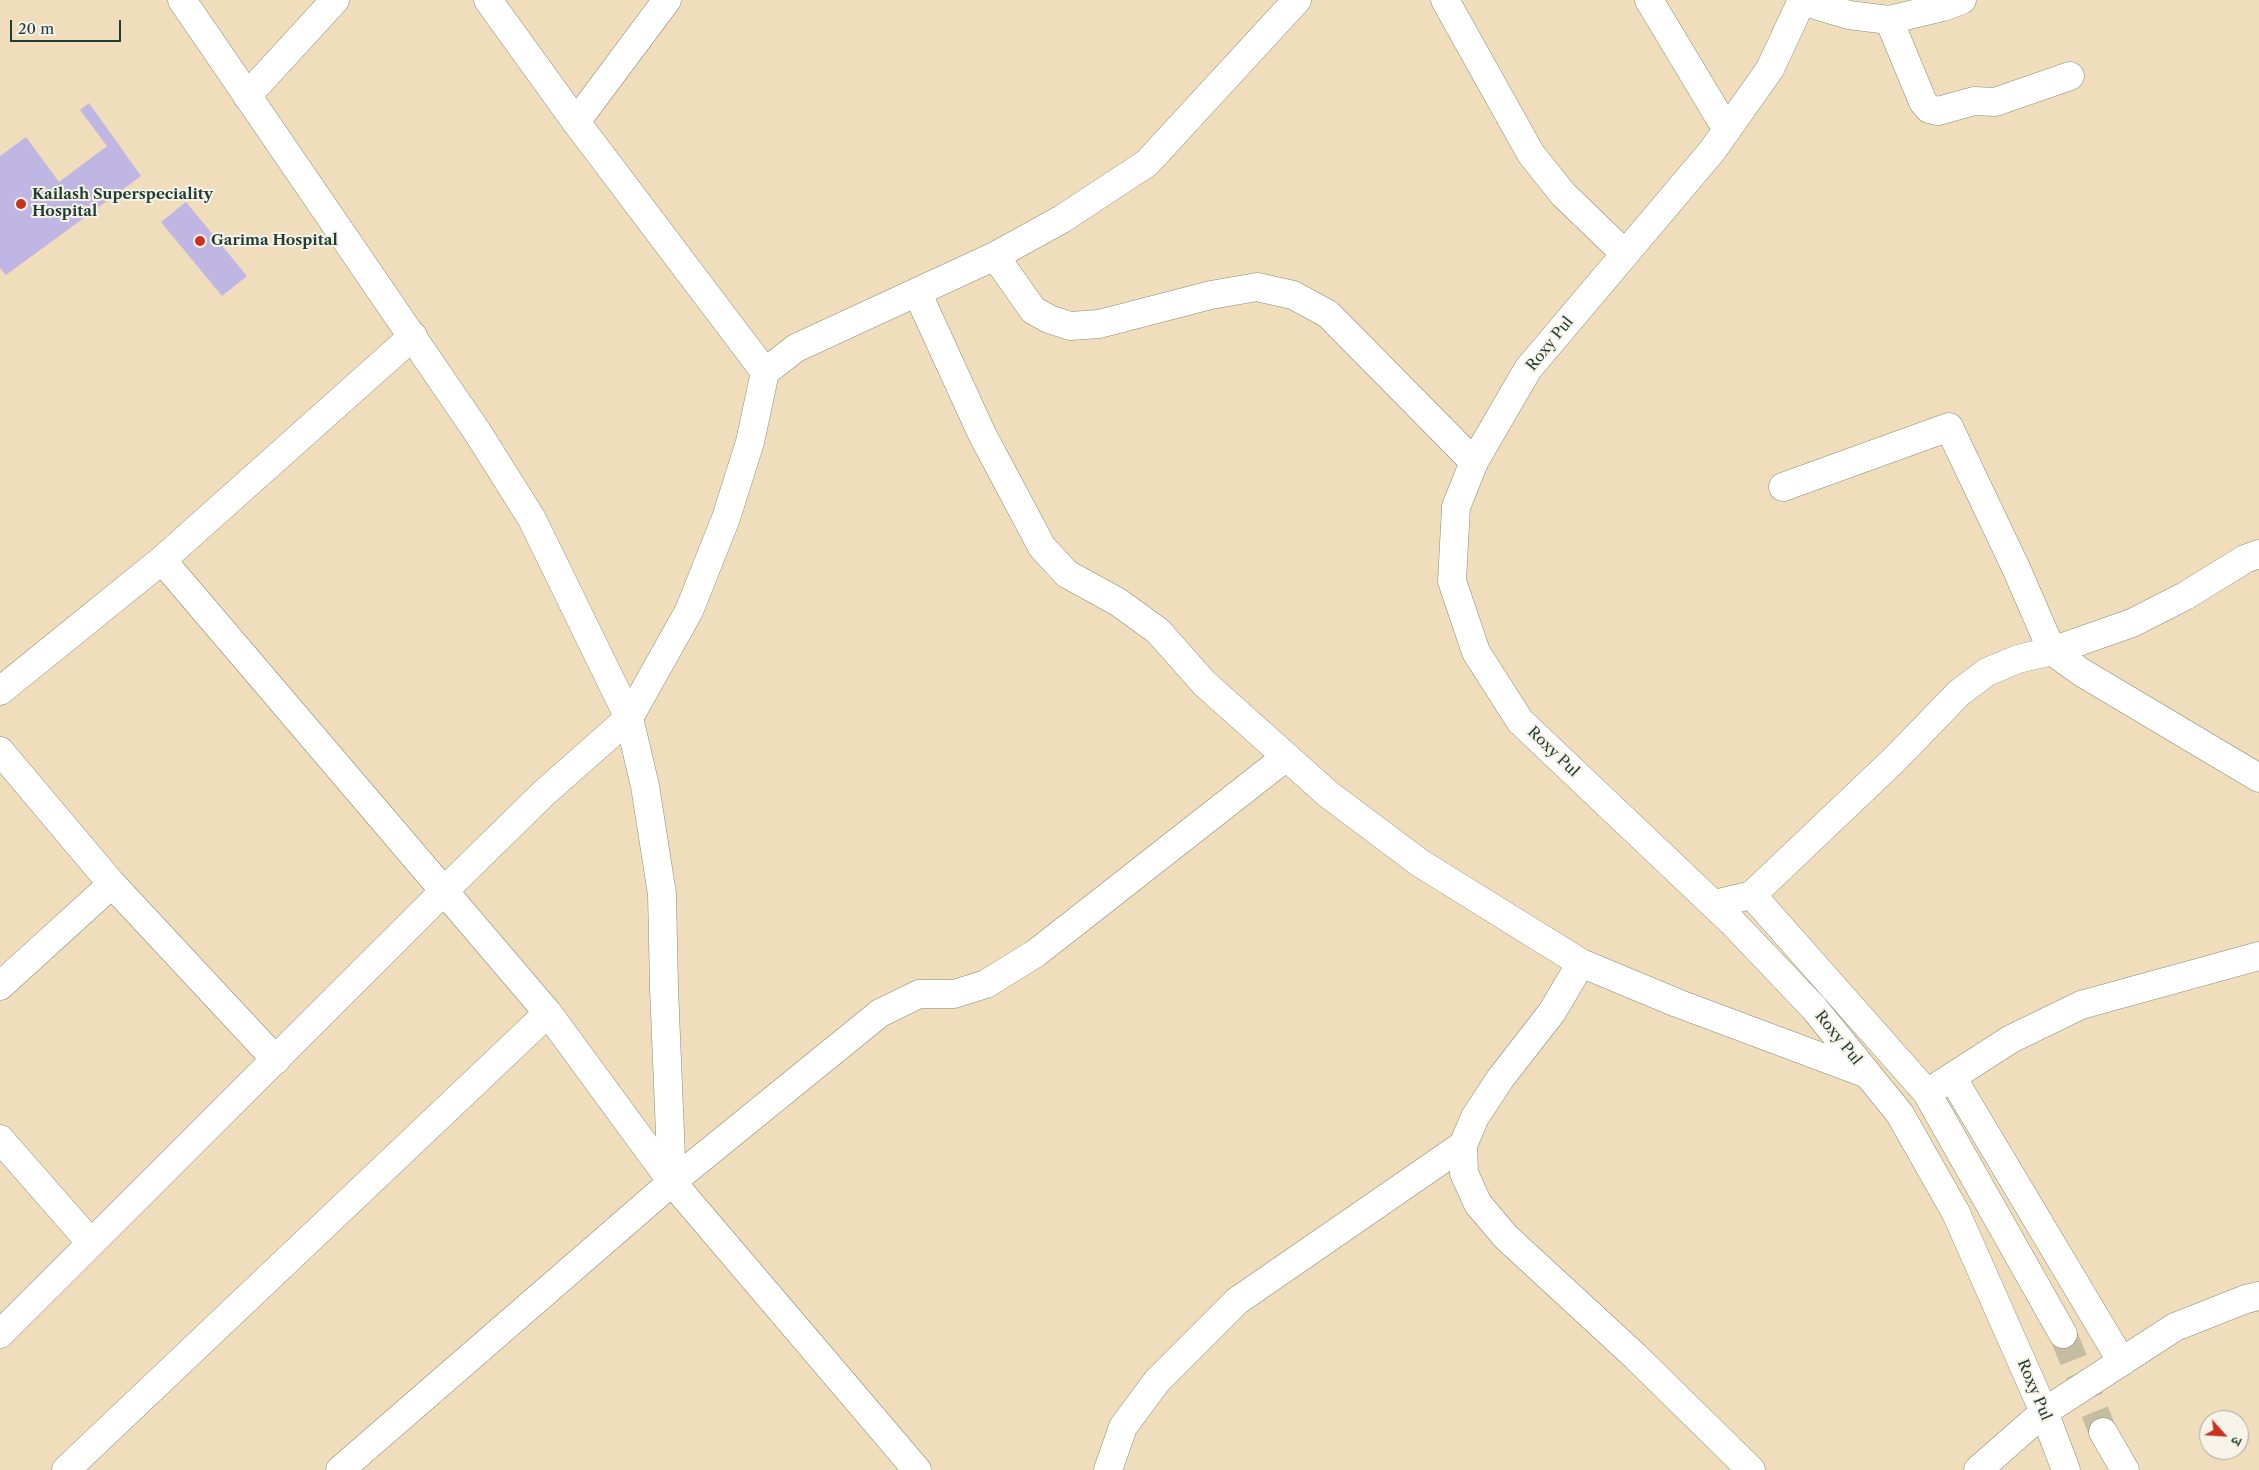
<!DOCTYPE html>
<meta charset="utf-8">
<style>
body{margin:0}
#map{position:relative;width:2259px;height:1470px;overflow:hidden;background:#efddbc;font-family:"Libre Caslon Text","Noto Serif Devanagari",serif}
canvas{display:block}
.north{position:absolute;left:2199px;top:1410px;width:50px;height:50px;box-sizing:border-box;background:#f7f3e8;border:1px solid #a1aaa0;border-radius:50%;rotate:116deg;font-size:14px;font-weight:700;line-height:20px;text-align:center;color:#1f3d34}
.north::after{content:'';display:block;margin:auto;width:18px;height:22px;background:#c8321e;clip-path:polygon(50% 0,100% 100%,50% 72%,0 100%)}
.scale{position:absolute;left:10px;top:20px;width:111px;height:22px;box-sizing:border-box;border:2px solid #1f3d34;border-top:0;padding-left:6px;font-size:15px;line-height:18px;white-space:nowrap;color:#1f3d34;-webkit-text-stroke:4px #f7f3e8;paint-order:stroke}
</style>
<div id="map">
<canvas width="2259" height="1470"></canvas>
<div class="north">उ</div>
<div class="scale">20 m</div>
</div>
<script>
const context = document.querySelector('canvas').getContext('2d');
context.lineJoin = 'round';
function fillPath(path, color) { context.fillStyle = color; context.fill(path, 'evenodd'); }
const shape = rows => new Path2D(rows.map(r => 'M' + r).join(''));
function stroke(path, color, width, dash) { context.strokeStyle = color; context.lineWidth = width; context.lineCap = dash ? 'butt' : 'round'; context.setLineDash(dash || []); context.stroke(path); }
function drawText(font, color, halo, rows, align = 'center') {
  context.font = font + ' "Libre Caslon Text",serif'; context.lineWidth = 4; context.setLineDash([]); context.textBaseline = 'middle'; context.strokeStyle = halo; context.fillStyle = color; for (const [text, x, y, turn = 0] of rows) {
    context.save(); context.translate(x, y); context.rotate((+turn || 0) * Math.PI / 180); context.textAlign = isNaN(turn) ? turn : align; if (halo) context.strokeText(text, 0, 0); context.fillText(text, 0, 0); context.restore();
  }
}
fillPath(shape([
 [89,103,141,176,6,275,0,268,0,156,26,137,59,182,107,146,80,110],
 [186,202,247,276,222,296,161,222]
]), '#bfb6e4');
stroke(shape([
 [2063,1334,2103,1432]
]), '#c5bda1', 28, [28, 14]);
const street = shape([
 [488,0,576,122,765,372],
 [1445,0,1531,154,1563,194,1625,254],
 [1649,0,1727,130],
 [1802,1,1849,15,1889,20,1943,7,1962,0],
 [1889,20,1923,102,1929,109,1938,111,1974,101,1995,102,2070,76],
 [247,96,335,0],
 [576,122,667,0],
 [995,256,1033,310,1049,319,1070,326,1099,324,1211,295,1257,287,1293,295,1328,314,1474,462],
 [917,292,982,434,1042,547,1067,574,1118,602,1158,631,1204,683,1328,794,1420,863,1581,963,1677,1003,1867,1074],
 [1783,487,1949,427,2016,568,2052,651,2132,623,2185,596,2245,559,2259,554],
 [162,560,548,1013,672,1182,880,1013,919,994,954,994,986,984,1036,953,1286,757],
 [0,691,162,560,413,336],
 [0,751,112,884,276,1060],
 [1752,895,1895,759,1959,693,1987,672,2018,659,2052,651,2081,672,2259,778],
 [1581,963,1552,1012,1500,1079,1475,1117,1463,1145,1464,1173,1478,1204,1506,1237,1635,1356,1751,1470],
 [0,986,112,884],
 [1952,1077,2122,1362],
 [1927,1093,2011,1039,2081,1005,2259,956],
 [0,1139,91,1243],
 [0,1334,444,891,544,793,629,718,689,611,726,518,750,442,765,372,796,348,995,256,1062,219,1147,163,1297,0],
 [66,1470,548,1013],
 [1108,1470,1123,1427,1157,1381,1237,1301,1463,1145]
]);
const secondary = shape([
 [182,0,478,433,532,519,629,718,645,786,662,894,664,988,672,1182,917,1470],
 [1802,0,1770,69,1712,151,1528,369,1474,462,1456,507,1452,581,1476,652,1520,721,1733,923,1814,1008,1900,1114,1956,1213,2044,1412,2066,1470],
 [1714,904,1752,895,1927,1093,2063,1334],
 [2103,1432,2125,1470],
 [340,1470,672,1182],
 [1978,1470,2044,1412,2175,1327,2246,1299,2259,1296]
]);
stroke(street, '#878d78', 29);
stroke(secondary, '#878d78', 29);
stroke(street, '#fff', 28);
stroke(secondary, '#fff', 28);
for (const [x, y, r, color] of [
 [21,204,6,"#c8321e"],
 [200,241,6,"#c8321e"]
]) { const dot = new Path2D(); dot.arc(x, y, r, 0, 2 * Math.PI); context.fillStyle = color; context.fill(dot); stroke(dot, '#f7f3e8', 2); }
drawText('bold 15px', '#1f3d34', '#f7f3e8', [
 ["Kailash Superspeciality",32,195],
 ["Hospital",32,212],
 ["Garima Hospital",211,241]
], 'left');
drawText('15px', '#1f3d34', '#f7f3e8', [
 ["Roxy Pul",1550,344,-51],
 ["Roxy Pul",1553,752,44],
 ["Roxy Pul",1838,1038,51],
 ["Roxy Pul",2034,1390,67]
]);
</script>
